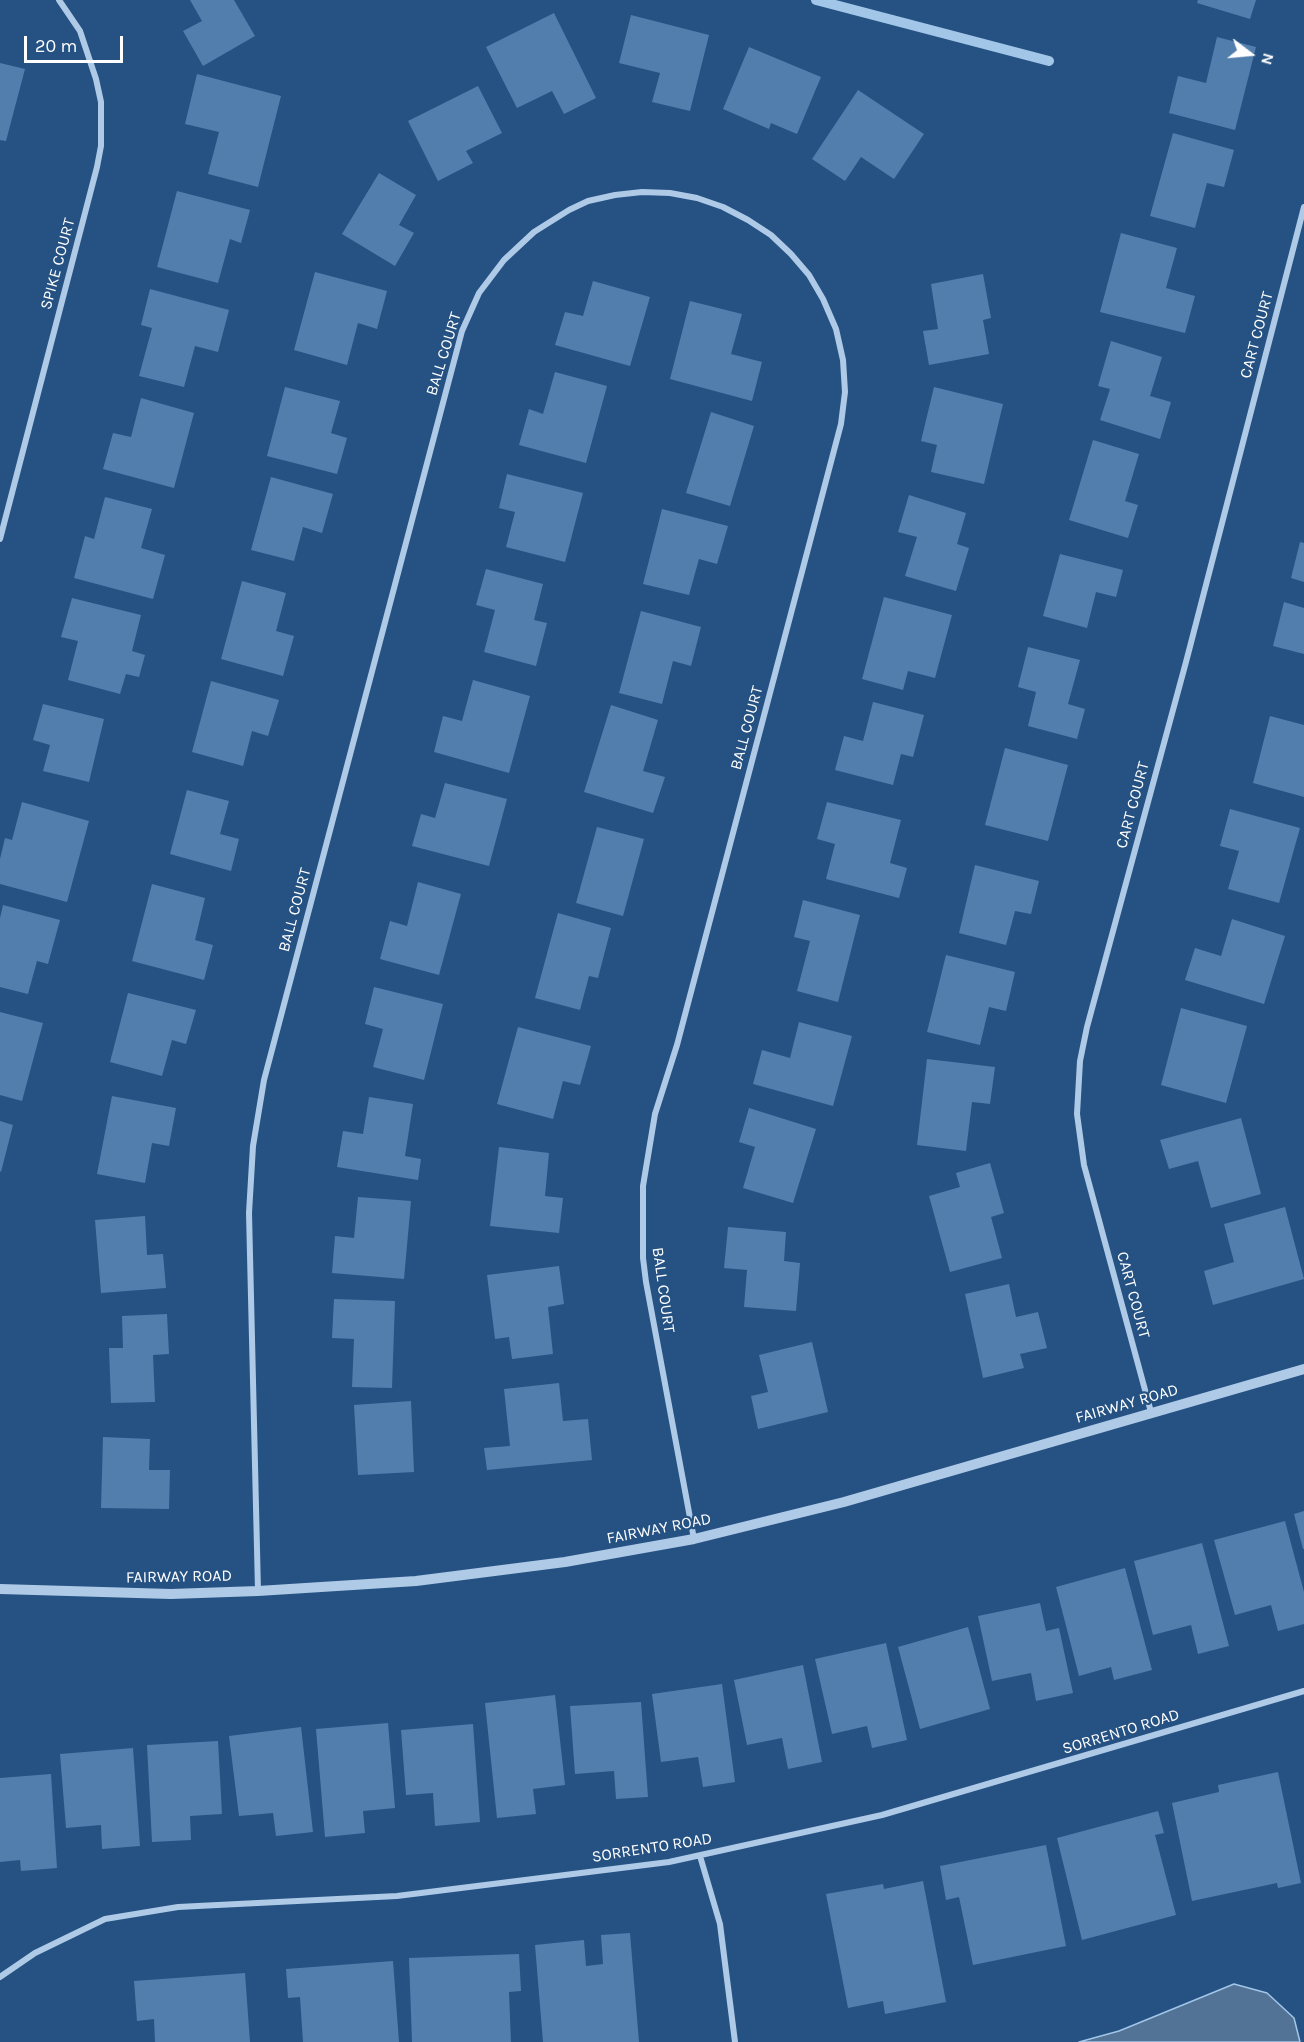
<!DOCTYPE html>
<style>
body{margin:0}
#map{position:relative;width:1304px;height:2042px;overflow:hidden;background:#255283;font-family:Karla,sans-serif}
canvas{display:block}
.north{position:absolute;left:1220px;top:24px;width:60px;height:60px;-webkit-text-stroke:4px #255283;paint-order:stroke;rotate:106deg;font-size:16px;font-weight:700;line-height:24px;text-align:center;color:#fff}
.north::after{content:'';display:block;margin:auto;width:21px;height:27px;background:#fff;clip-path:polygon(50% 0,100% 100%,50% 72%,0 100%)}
.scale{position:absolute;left:24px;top:36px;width:99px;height:27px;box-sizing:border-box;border:3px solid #fff;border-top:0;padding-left:8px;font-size:18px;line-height:21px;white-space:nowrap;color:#fff;-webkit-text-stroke:4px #255283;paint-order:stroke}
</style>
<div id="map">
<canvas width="1304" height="2042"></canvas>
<div class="north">N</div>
<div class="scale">20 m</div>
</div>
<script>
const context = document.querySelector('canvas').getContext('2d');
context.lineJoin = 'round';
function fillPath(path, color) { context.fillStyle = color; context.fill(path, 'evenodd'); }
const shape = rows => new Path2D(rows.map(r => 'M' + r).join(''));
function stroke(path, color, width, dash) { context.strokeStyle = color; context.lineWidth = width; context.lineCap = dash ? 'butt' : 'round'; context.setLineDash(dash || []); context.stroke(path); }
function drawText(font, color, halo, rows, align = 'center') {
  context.font = font + ' Karla,sans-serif'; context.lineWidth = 4.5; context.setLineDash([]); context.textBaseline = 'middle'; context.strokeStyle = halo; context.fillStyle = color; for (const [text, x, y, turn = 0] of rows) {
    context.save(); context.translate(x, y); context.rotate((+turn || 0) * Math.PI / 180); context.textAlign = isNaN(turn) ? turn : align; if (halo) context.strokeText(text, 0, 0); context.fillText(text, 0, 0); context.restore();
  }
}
const water = shape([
 [1234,1984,1267,1993,1294,2018,1300,2042,1079,2042,1119,2031,1234,1984]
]);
fillPath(water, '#537396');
stroke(water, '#a2c6e8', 1.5);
stroke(shape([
 [816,0,1049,61]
]), '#a2c6e8', 10);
fillPath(shape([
 [190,0,234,0,255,36,203,66,183,31,202,21],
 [1198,0,1256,0,1250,19,1197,3],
 [554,13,596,98,564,114,552,91,517,108,486,47],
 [631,15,709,35,690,111,652,102,660,73,619,63],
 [1217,37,1256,47,1235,130,1169,113,1178,76,1206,83],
 [749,47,821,77,797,134,771,123,769,129,723,109],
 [0,63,25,69,6,141,0,140],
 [197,74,281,96,258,187,208,174,219,132,185,124],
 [478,86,502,133,466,151,473,163,438,181,408,121],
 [858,90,924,134,894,179,861,157,845,181,812,159],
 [1173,133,1234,150,1224,187,1207,183,1195,228,1150,216],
 [379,173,416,195,399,225,414,233,395,266,342,234],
 [177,191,250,210,241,243,230,239,218,283,157,267],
 [1121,233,1177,248,1166,288,1195,296,1185,333,1100,312],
 [315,272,387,291,377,329,358,323,347,365,294,350],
 [983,274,991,318,983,320,989,354,929,365,923,331,938,329,931,284],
 [593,281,650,297,630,366,555,345,565,312,583,316],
 [150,289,229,310,218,352,195,346,184,387,139,376,152,328,141,325],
 [690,301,742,314,731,354,762,362,752,401,670,379],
 [1111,341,1162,357,1150,396,1171,402,1160,439,1100,420,1110,389,1098,386],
 [555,372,607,386,586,463,519,445,529,409,543,414],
 [285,387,340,401,331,433,347,438,337,474,267,456],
 [934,387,1003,404,984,484,931,472,937,445,921,441],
 [141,398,194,413,174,488,103,469,113,433,131,437],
 [711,412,754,426,730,506,686,493],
 [1093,440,1139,454,1125,501,1138,505,1128,538,1069,520],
 [507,474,583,493,565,562,506,547,515,512,499,508],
 [271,477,333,494,322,533,303,527,294,561,251,550],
 [909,495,966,513,957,544,969,548,956,591,905,576,917,537,898,532],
 [105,497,152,509,141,548,165,555,153,599,74,578,85,536,94,539],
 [662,509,728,526,717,564,699,559,689,595,643,584],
 [1300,542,1304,543,1304,582,1291,578],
 [1060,554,1123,570,1116,597,1096,592,1087,628,1043,616],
 [486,569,543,584,534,620,547,623,536,666,484,652,495,610,476,605],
 [242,581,286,593,276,631,294,636,283,676,221,659],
 [884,597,952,615,935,678,908,671,903,690,862,679],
 [72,598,141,615,132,651,145,655,139,677,126,674,120,694,68,680,78,641,61,637],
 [1284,602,1304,608,1304,654,1273,646],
 [641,611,701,627,691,666,673,661,662,704,619,693],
 [1028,647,1080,660,1068,704,1085,709,1077,739,1028,726,1036,692,1018,687],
 [473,680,530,696,509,773,434,752,443,716,462,721],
 [211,681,279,700,268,736,252,731,243,766,192,752],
 [873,702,924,715,913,757,901,754,893,785,835,770,844,736,863,741],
 [43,704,104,719,89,782,43,771,50,745,33,740],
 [611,705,658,720,643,771,665,777,653,813,584,792],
 [1270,716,1304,725,1304,797,1253,783],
 [1005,748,1068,765,1048,841,985,825],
 [445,783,507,799,489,866,412,846,421,814,435,818],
 [187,790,229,801,220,834,239,839,231,871,170,854],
 [22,802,89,821,67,902,0,884,0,859,5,838,12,840],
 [827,802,901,820,890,863,907,868,899,898,826,879,835,844,817,839],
 [1230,809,1300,828,1279,903,1228,889,1239,851,1220,846],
 [597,827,644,839,623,916,576,903],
 [975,865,1039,881,1031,914,1015,911,1006,945,959,933],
 [418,882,461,894,439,975,380,959,390,921,407,926],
 [152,884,205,898,195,940,213,945,204,980,132,961],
 [803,900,860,915,838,1002,797,991,810,941,794,937],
 [3,905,60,920,48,964,37,961,28,994,0,987,0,918],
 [558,913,611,928,598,978,589,976,580,1010,535,998],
 [1232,919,1285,936,1264,1004,1185,980,1195,948,1221,956],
 [946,955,1015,972,1006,1011,989,1007,980,1045,927,1032],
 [374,987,443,1004,424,1080,373,1067,383,1029,365,1024],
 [128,993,196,1010,186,1044,172,1040,162,1076,110,1062],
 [1181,1008,1247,1026,1226,1103,1161,1085],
 [0,1012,43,1023,22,1101,0,1095],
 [799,1022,852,1036,833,1106,753,1084,762,1050,790,1058],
 [518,1027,591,1046,580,1085,563,1081,553,1119,497,1104],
 [927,1059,995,1067,990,1104,972,1102,966,1151,917,1145],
 [112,1096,176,1108,169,1146,152,1143,145,1183,97,1174],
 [369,1097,413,1104,405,1156,421,1159,418,1180,337,1167,343,1131,363,1134],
 [749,1108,816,1129,793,1203,743,1188,755,1147,739,1142],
 [1241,1118,1261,1194,1211,1208,1198,1161,1169,1169,1160,1140],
 [0,1121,13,1125,1,1172,0,1171],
 [499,1147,549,1153,545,1196,563,1198,559,1233,490,1226],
 [990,1163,1004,1213,991,1217,1002,1258,950,1272,929,1196,960,1187,956,1173],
 [358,1197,411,1201,404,1279,332,1273,335,1236,354,1238],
 [1285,1207,1304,1279,1213,1305,1204,1271,1234,1262,1224,1224],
 [145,1216,147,1255,163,1254,166,1288,101,1293,95,1220],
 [728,1227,786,1232,784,1261,800,1263,796,1311,744,1307,747,1270,724,1268],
 [559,1266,564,1304,548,1307,553,1354,512,1359,509,1337,495,1339,487,1275],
 [1009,1284,1016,1317,1038,1312,1047,1348,1020,1354,1024,1368,983,1378,965,1294],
 [334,1299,395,1301,392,1388,352,1387,354,1339,332,1338],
 [167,1314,169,1354,153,1355,155,1402,111,1403,109,1348,123,1348,122,1316],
 [812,1342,828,1412,758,1429,751,1396,768,1392,759,1355],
 [559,1383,563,1421,588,1419,592,1460,487,1470,484,1448,510,1446,504,1389],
 [411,1401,414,1472,358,1475,354,1405],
 [103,1437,150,1439,149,1470,170,1470,169,1509,101,1508],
 [1304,1511,1304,1549,1303,1549,1294,1514],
 [1285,1521,1304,1592,1304,1624,1278,1631,1271,1605,1235,1615,1214,1540],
 [1202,1543,1229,1646,1198,1654,1191,1625,1153,1635,1134,1561],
 [1125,1568,1152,1670,1114,1680,1111,1667,1079,1676,1056,1587],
 [1040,1603,1046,1631,1059,1628,1073,1693,1036,1701,1031,1673,992,1681,978,1616],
 [968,1627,990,1709,920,1729,898,1647],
 [886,1643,907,1740,872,1748,867,1726,832,1734,815,1659],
 [803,1665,822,1762,788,1769,782,1738,747,1745,734,1680],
 [722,1684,735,1782,703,1787,698,1757,661,1762,652,1694],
 [555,1695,565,1785,533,1789,536,1814,497,1818,485,1703],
 [641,1702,648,1797,616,1799,614,1771,575,1774,570,1706],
 [388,1723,395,1808,363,1811,365,1833,325,1837,316,1729],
 [473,1724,480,1822,435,1826,433,1793,406,1795,401,1730],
 [301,1727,313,1832,276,1836,273,1813,239,1816,229,1736],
 [218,1741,222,1814,190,1816,191,1840,152,1842,147,1745],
 [133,1748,140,1846,102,1849,101,1825,66,1828,60,1754],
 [1278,1772,1301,1883,1278,1888,1277,1883,1192,1901,1172,1803,1219,1792,1218,1785],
 [51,1774,57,1868,21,1871,20,1860,0,1862,0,1778],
 [1158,1811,1164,1833,1155,1835,1176,1915,1082,1940,1057,1838],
 [1046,1845,1066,1946,973,1965,959,1897,946,1900,940,1866],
 [923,1881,946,2002,885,2014,883,2001,848,2008,826,1894,883,1884,884,1889],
 [630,1933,639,2042,543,2042,535,1945,584,1940,586,1966,603,1964,601,1935],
 [519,1954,521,1991,509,1992,511,2042,412,2042,409,1958],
 [393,1961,399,2042,303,2042,300,1997,288,1998,286,1969],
 [245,1973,250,2042,155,2042,154,2019,137,2021,134,1981]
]), '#517ead');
stroke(shape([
 [0,539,97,167,101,146,101,102,96,79,80,31,59,0],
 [1151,1412,1084,1165,1077,1114,1080,1061,1087,1027,1186,662,1304,207],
 [258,1591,249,1213,253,1146,264,1080,462,331,479,293,504,260,534,232,569,210,588,201,615,195,642,192,670,193,697,198,723,207,748,220,771,235,791,254,809,275,823,299,836,329,843,360,845,392,841,424,677,1045,655,1114,643,1186,643,1258,646,1282,694,1539],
 [700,1856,720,1924,735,2042],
 [0,1977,35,1953,105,1919,178,1907,397,1896,669,1862,882,1815,1304,1691]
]), '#aecae7', 6);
stroke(shape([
 [0,1589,171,1594,258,1591,416,1581,565,1562,694,1539,844,1502,1304,1369]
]), '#aecae7', 10);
drawText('16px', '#fff', '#255283', [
 ["SPIKE COURT",58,264,-75],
 ["CART COURT",1257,335,-75],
 ["BALL COURT",444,354,-73],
 ["BALL COURT",747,728,-75],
 ["CART COURT",1133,805,-75],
 ["BALL COURT",295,910,-75],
 ["BALL COURT",663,1290,82],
 ["CART COURT",1133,1295,75],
 ["FAIRWAY ROAD",1127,1404,-16],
 ["FAIRWAY ROAD",659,1529,-11],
 ["FAIRWAY ROAD",179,1577,-1],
 ["SORRENTO ROAD",1121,1732,-17],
 ["SORRENTO ROAD",652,1848,-9]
]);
</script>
